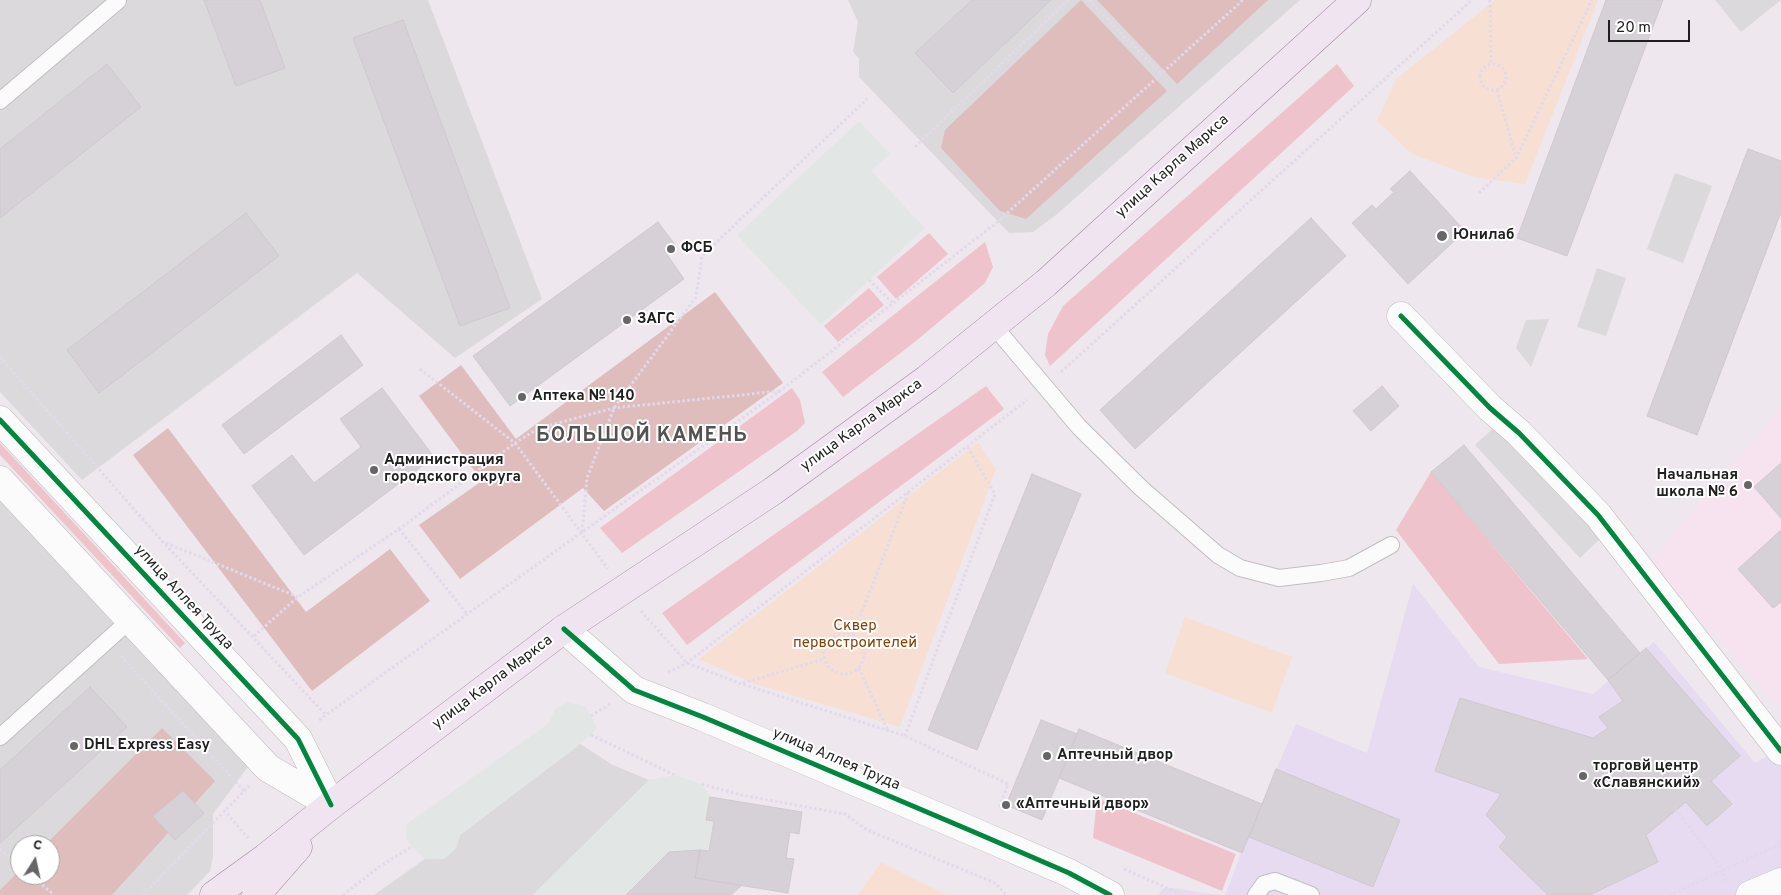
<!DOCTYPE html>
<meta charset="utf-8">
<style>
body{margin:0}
#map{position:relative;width:1781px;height:895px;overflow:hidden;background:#eee7ed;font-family:Overpass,sans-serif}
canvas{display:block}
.north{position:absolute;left:10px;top:835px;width:50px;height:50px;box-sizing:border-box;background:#fff;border:1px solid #a5a5a5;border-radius:50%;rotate:10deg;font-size:14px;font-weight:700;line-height:20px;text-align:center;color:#1f1f1f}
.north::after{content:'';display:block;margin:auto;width:18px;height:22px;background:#676567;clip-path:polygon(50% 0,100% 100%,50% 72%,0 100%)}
.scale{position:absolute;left:1608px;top:20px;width:82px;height:22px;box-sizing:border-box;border:2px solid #1f1f1f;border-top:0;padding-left:6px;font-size:15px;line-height:18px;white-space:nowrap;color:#1f1f1f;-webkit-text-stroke:4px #fff;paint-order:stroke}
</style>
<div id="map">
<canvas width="1781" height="895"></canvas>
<div class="north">С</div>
<div class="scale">20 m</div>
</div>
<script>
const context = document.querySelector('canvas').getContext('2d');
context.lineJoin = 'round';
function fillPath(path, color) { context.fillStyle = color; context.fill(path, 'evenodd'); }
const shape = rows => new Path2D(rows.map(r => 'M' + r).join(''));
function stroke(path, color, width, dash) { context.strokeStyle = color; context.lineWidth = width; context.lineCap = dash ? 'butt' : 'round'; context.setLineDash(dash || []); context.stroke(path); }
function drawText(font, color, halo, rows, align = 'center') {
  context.font = font + ' Overpass,sans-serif'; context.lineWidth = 4; context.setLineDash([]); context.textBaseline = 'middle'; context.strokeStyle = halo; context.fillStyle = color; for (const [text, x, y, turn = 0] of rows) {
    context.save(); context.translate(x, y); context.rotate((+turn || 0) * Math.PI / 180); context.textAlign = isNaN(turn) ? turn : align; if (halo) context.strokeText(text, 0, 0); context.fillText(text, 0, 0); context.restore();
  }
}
fillPath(shape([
 [0,0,428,0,542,299,455,358,357,273,82,480,0,392],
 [848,0,1300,0,1056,215,1033,232,1009,233,859,77,859,59,853,52,858,22],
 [1715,0,1781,0,1741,32],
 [1675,173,1712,186,1683,263,1647,249],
 [1597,268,1626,278,1606,336,1577,327],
 [1549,319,1531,367,1516,348,1526,320],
 [1498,424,1603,536,1580,558,1475,445],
 [0,499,250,764,213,814,213,857,210,871,187,895,0,895],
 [20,845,50,845,50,875,20,875],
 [580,744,613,765,649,780,533,895,374,895,425,859,444,859,456,848,460,835]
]), '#dcd9dc');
fillPath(shape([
 [1413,584,1479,667,1593,694,1654,642,1755,763,1781,749,1781,895,1225,895,1247,838,1296,724,1367,753],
 [1165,887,1219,895,1158,895]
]), '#e6dbf0');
fillPath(shape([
 [1781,408,1781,709,1649,562]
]), '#f7e3f0');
fillPath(shape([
 [1337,64,1354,86,1050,366,1045,355,1048,334,1063,306],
 [929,233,948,254,896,299,877,277],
 [985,242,993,267,985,283,916,341,843,397,822,372],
 [869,288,884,305,838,342,824,326],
 [986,386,1004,409,687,645,662,613],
 [792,388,800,400,805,423,797,431,622,553,600,528],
 [0,443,185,643,180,648,0,455],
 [1431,472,1588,659,1499,664,1396,530],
 [1097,798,1236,854,1222,891,1093,838]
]), '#efc3cb');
fillPath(shape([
 [1081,0,1167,91,1026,219,1000,211,941,148,945,130],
 [1097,0,1268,0,1177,84],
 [715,292,783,383,604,511,583,488,460,579,419,525,482,481,419,396,461,365,516,439],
 [168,428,306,612,390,549,430,601,312,691,133,455],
 [162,728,215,781,112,895,0,895,0,890,20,870,20,875,50,875,50,845,45,845]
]), '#dfbdbd');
fillPath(shape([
 [1495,0,1598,0,1525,184,1474,177,1412,154,1377,121,1396,79],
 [978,442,996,469,900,727,755,684,699,659],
 [1185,617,1292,657,1272,713,1165,673],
 [881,862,947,895,858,895]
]), '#f7e0d3');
fillPath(shape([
 [859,121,890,154,871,171,925,228,821,325,737,235],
 [568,702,586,707,597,727,591,735,460,835,456,848,443,859,425,859,411,847,406,837,407,824,549,723,555,709],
 [675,775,702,784,710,797,706,820,714,821,709,851,669,852,626,895,533,895,649,780]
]), '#e2e7e5');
const building = shape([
 [204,0,260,0,285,68,236,86,204,0],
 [972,0,1051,0,953,93,915,53,972,0],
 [1606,0,1663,0,1567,256,1517,238,1606,0],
 [403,20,510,308,460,326,353,38,403,20],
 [107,64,141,107,0,218,0,149,107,64],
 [1748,149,1781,161,1781,212,1697,435,1647,416,1748,149],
 [1410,171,1465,231,1408,284,1352,223,1372,205,1376,209,1394,192,1390,189,1410,171],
 [246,213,279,256,99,393,67,350,246,213],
 [1311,218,1346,256,1135,449,1100,410,1311,218],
 [658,222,676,246,666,253,684,279,510,406,473,356,658,222],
 [341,335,363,365,244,454,222,425,341,335],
 [1382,386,1399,406,1371,431,1353,411,1382,386],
 [382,388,434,457,304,555,252,486,292,455,314,483,361,447,340,419,382,388],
 [1464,445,1640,653,1608,680,1431,472,1464,445],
 [1781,463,1781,518,1754,487,1781,463],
 [1032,474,1081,494,977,750,928,730,1032,474],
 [1781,530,1781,602,1773,608,1738,569,1781,530],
 [1646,648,1740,756,1711,781,1732,804,1707,826,1686,802,1646,835,1658,862,1590,895,1548,895,1499,847,1507,837,1486,815,1501,794,1435,771,1460,698,1593,738,1608,728,1599,717,1623,701,1608,680,1646,648],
 [90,687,127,727,0,843,0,770,90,687],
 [1041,720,1077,734,1042,820,1006,805,1041,720],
 [1079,729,1262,804,1242,853,1059,778,1079,729],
 [1276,769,1400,820,1373,887,1249,837,1276,769],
 [183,791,204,813,175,840,153,816,183,791],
 [710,797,802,812,799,834,790,832,786,858,794,859,788,893,695,878,700,850,709,851,714,821,706,820,710,797],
 [700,850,695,878,742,885,731,895,626,895,669,852,700,850]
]);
fillPath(building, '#d6d1d6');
stroke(building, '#d0c8d1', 1);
const service = shape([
 [0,101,118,1],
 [993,325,1079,427,1141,488,1218,555,1240,568,1279,578,1321,573,1349,568,1391,545],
 [0,737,130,620],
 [1256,895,1264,884,1275,881,1311,895]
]);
const minor = shape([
 [1401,316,1490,408,1519,433,1598,515,1781,751]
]);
const tertiary = shape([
 [0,420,298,739,331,805],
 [0,480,268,768,331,805],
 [564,629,634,690,703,717,974,832,1069,873,1110,895],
 [1750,895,1781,882]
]);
const primary = shape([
 [214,895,265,858,331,805,564,629,773,491,927,379,1046,283,1357,0],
 [256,895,298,847]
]);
stroke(service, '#c1bec0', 18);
stroke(minor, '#c1bec0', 29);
stroke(tertiary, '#c1bec0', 29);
stroke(primary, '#a483a3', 29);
stroke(shape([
 [1089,0,1161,74],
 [1490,0,1491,64],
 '1480 77a13 13 0 1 1 26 0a13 13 0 1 1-26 0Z',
 [1497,90,1516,158],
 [915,147,1068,0],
 [1479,193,1516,158,1592,0],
 [869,280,893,303],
 [0,357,163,542,325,714],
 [420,369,515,443,539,428,614,408,780,391],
 [1061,372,1472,0],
 [399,529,467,614],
 [582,532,587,478,614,408,696,297,702,256,867,99],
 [166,543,298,597],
 [641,611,687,663,742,684,905,736,1008,784,1000,806,1005,813],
 '824 654a20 20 0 1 1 40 0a20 20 0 1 1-40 0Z',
 [853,635,909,491],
 [254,636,298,597,399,529,515,443,608,569],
 [121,656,244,791],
 [859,668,888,731],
 [668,672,687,663,1027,400],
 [743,683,824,659],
 [591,716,610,704],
 [319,720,780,391,995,224,1243,0],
 [591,735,675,775],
 [905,736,995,494,967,446],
 [702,784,741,795,845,814,867,830,995,883,1006,895],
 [224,810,248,838],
 [1676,810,1724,872,1725,882],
 [0,849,20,866],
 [1124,869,1183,895],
 [31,875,54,895],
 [143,895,249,786],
 [343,895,379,867,411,847],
 [1669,895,1781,844]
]), '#e2d9eb', 3, [2.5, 2.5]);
stroke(service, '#fcfbfc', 16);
stroke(minor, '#fcfbfc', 28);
stroke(tertiary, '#fcfbfc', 28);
stroke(primary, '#f1e4f1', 28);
stroke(shape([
 [1401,316,1490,408,1519,433,1598,515,1781,751],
 [0,420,298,739,331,805],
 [564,629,634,690,703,717,974,832,1069,873,1110,895]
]), '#00873e', 5);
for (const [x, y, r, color] of [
 [1442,236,6,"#676567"],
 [671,249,5,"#676567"],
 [627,320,5,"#676567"],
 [522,397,5,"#676567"],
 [374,470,5,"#676567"],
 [1748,485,5,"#676567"],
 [74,746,5,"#676567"],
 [1047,756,5,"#676567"],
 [1583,776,5,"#676567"],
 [1006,805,5,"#676567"]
]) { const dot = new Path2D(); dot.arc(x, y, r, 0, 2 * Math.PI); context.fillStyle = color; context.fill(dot); stroke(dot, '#fff', 2); }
drawText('15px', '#1f1f1f', '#fff', [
 ["улица Карла Маркса",1173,167,-42],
 ["улица Карла Маркса",862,426,-36],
 ["улица Аллея Труда",183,598,47],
 ["улица Карла Маркса",493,683,-37],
 ["улица Аллея Труда",836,760,23]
]);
drawText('bold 15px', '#1f1f1f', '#fff', [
 ["Юнилаб",1453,236],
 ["ФСБ",681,249],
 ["ЗАГС",637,320],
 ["Аптека № 140",532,397],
 ["Администрация",384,461],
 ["городского округа",384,478],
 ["Начальная",1738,476,"right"],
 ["школа № 6",1738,493,"right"],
 ["DHL Express Easy",84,746],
 ["Аптечный двор",1057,756],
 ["торговй центр",1593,767],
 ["«Славянский»",1593,784],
 ["«Аптечный двор»",1016,805]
], 'left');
drawText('15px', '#883f02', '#fff', [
 ["Сквер",855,627],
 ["первостроителей",855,644]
]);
context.letterSpacing = '1px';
drawText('bold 20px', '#525252', '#fff', [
 ["БОЛЬШОЙ КАМЕНЬ",642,437]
]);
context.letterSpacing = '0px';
</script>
